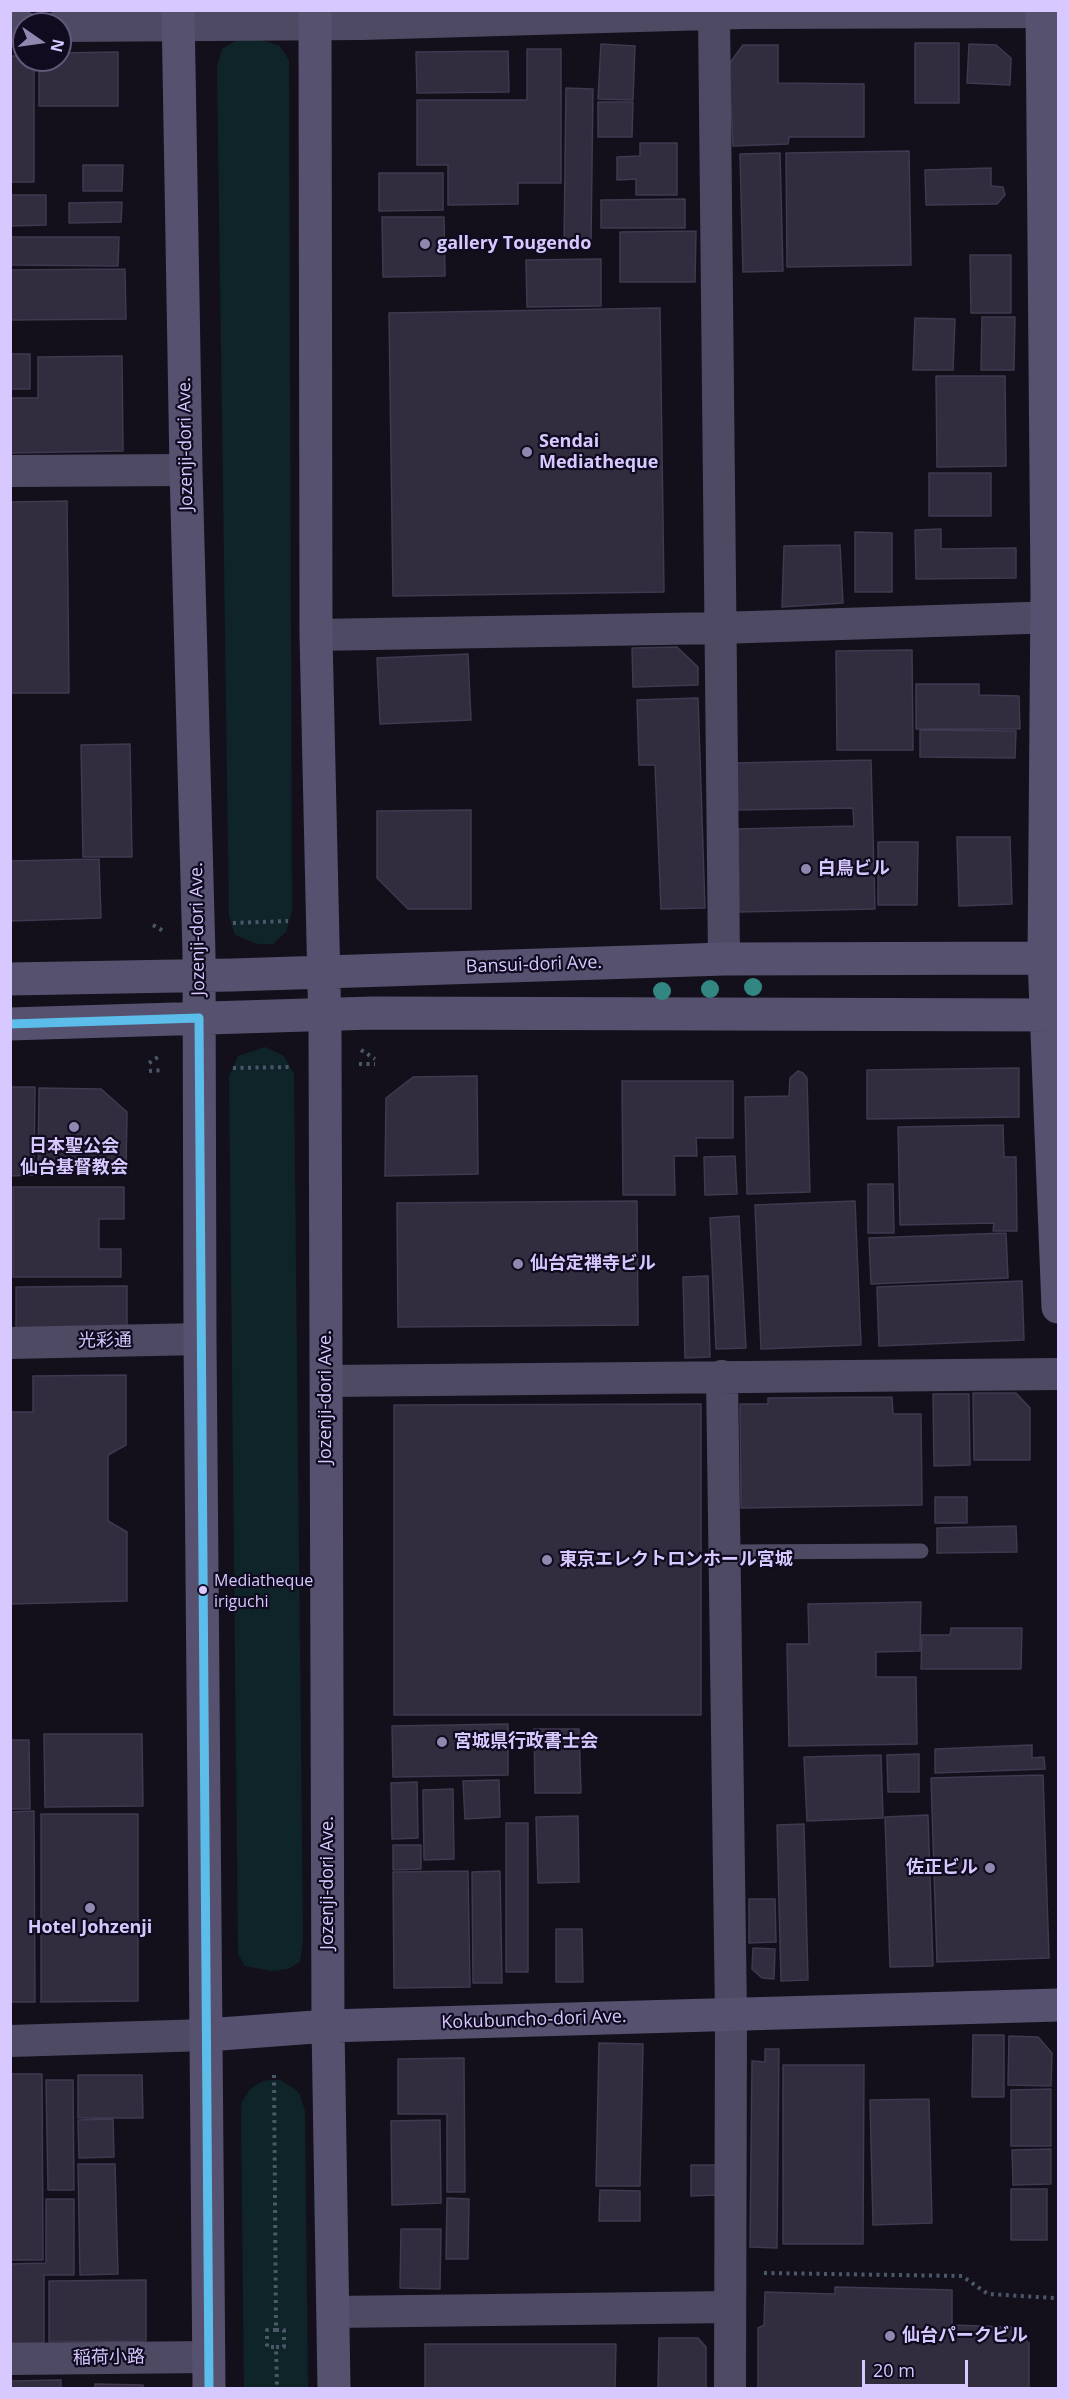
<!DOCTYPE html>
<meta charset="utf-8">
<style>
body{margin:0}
#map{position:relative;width:1069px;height:2399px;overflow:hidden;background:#13101b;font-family:"Open Sans",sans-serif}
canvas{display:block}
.frame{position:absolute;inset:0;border:12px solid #d7c9ff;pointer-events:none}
.north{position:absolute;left:12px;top:12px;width:60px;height:60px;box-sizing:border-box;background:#110b20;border:2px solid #605779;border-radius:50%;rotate:103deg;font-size:16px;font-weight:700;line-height:24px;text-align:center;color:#d7c9ff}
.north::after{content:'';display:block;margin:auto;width:21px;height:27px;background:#9288af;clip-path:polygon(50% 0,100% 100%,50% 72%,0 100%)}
.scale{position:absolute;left:862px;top:2360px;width:106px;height:27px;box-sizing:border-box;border:3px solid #d7c9ff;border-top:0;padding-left:8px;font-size:18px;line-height:21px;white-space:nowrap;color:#d7c9ff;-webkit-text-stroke:4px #110b20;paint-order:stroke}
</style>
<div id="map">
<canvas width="1069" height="2399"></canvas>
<div class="frame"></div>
<div class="north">N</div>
<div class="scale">20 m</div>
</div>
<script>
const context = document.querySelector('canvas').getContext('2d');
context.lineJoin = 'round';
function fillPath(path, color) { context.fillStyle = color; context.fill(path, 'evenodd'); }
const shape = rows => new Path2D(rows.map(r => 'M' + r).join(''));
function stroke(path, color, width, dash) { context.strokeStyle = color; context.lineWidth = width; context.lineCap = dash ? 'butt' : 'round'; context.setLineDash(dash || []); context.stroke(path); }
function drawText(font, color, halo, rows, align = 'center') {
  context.font = font + ' "Open Sans","Noto Sans JP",sans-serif'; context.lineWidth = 4.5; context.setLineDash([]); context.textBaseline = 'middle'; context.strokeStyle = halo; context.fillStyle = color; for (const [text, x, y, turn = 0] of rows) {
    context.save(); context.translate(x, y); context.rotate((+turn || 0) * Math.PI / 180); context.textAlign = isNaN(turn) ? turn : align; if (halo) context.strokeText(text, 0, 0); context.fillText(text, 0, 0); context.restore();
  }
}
fillPath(shape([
 [239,39,263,40,280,46,289,60,292,910,286,932,273,944,257,944,235,935,229,916,217,67,222,49],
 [265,1047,284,1056,294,1074,303,1940,300,1962,288,1969,272,1971,245,1966,238,1954,229,1076,238,1056],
 [271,2080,280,2080,295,2089,300,2095,305,2111,308,2388,244,2388,241,2112,242,2102,250,2089,263,2081]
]), '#0e2428');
const building = shape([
 [915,43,959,43,959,103,915,103,915,43],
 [601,44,635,46,633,100,598,99,601,44],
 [969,44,996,45,1011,58,1010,85,967,83,969,44],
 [743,45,778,45,778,83,864,84,864,137,789,137,788,144,733,146,729,64,743,45],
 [527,49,561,49,561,183,518,183,518,204,448,205,448,165,417,165,417,100,527,100,527,49],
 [508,51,509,92,417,93,416,52,508,51],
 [118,52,118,106,39,106,39,60,60,60,60,53,118,52],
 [10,56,24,56,24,60,34,60,34,182,10,182,10,56],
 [566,88,593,89,591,244,564,244,566,88],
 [598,102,633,102,632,137,598,137,598,102],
 [640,143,677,143,677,195,636,195,636,179,617,180,617,157,640,156,640,143],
 [909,151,911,265,787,267,786,153,909,151],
 [780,153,783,271,743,272,740,154,780,153],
 [83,165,123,165,122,191,83,191,83,165],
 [991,168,991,186,1003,187,1005,195,997,204,926,205,925,170,991,168],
 [379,173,443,173,443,210,379,211,379,173],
 [10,195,46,195,46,225,10,226,10,195],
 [685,199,685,228,601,228,601,200,685,199],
 [122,202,121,222,69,223,69,203,122,202],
 [382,217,444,217,445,276,383,277,382,217],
 [696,231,695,282,620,282,620,232,696,231],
 [10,237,119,237,118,266,10,265,10,237],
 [970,255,1011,255,1011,313,971,313,970,255],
 [601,259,601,306,527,307,526,260,601,259],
 [125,269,126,319,10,320,10,270,125,269],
 [660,308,664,592,393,596,389,313,660,308],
 [982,317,1015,317,1014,370,981,370,982,317],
 [915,318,955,319,953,370,913,370,915,318],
 [10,354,30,354,30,389,10,389,10,354],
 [122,356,123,451,10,453,10,398,38,398,38,357,122,356],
 [936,376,1005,376,1006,466,937,467,936,376],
 [929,473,991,473,991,516,929,516,929,473],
 [67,501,69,693,10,693,10,502,67,501],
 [941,529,941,549,1016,548,1016,578,916,579,915,530,941,529],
 [855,532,892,533,892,592,855,592,855,532],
 [840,545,843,603,782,607,784,546,840,545],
 [677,647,698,667,698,685,633,687,632,648,677,647],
 [912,650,913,750,837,750,836,651,912,650],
 [468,654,471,720,380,724,377,658,468,654],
 [916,684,979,684,979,695,1019,696,1020,729,916,729,916,684],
 [698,698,705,908,661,909,655,765,639,765,637,700,698,698],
 [920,730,1016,731,1015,758,920,757,920,730],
 [130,744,132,857,83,857,81,745,130,744],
 [871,760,875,909,739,912,738,829,854,826,853,808,736,810,735,763,871,760],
 [471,810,471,909,408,909,377,878,377,811,471,810],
 [957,837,1010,837,1012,904,959,906,957,837],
 [878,842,918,842,917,905,878,905,878,842],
 [99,859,101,918,10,921,10,861,99,859],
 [1019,1068,1019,1117,867,1119,867,1070,1019,1068],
 [798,1071,803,1073,807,1078,810,1192,747,1194,745,1097,789,1096,790,1078,798,1071],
 [477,1076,478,1174,385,1176,386,1098,413,1077,477,1076],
 [622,1081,733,1081,733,1138,696,1138,697,1156,674,1156,675,1195,623,1195,622,1081],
 [10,1087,35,1087,34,1175,10,1176,10,1087],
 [39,1088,101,1089,127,1112,126,1171,38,1171,39,1088],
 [1003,1125,1004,1157,1016,1157,1017,1231,993,1231,994,1223,900,1225,898,1127,1003,1125],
 [735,1156,737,1194,705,1195,704,1157,735,1156],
 [868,1184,893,1184,894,1233,868,1233,868,1184],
 [13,1187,124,1187,124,1219,99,1219,99,1249,121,1249,121,1277,13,1277,13,1187],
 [637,1201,638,1325,398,1327,397,1203,637,1201],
 [855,1201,861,1345,761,1349,755,1205,855,1201],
 [739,1216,746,1348,716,1349,710,1218,739,1216],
 [1006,1233,1008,1278,871,1284,869,1238,1006,1233],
 [708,1276,710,1357,685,1358,683,1277,708,1276],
 [1022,1281,1024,1340,879,1346,877,1287,1022,1281],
 [127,1286,127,1328,16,1329,16,1287,127,1286],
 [126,1375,126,1445,108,1455,108,1521,127,1532,127,1601,10,1604,10,1412,33,1412,33,1376,126,1375],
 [973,1393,1016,1393,1030,1408,1030,1460,974,1460,973,1393],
 [933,1394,969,1394,970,1465,934,1466,933,1394],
 [892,1397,893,1414,921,1414,922,1505,741,1508,740,1404,768,1404,768,1398,892,1397],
 [701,1404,701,1715,394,1715,394,1405,701,1404],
 [935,1497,967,1497,967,1523,935,1523,935,1497],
 [1016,1526,1017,1552,937,1553,937,1528,1016,1526],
 [921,1602,920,1651,876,1652,876,1677,916,1677,917,1744,789,1746,787,1644,809,1644,808,1604,921,1602],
 [951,1628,1022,1628,1021,1669,921,1669,922,1635,950,1635,951,1628],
 [508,1724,508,1775,393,1777,392,1726,508,1724],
 [534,1729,579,1729,581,1793,535,1793,534,1729],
 [44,1734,142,1734,143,1806,45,1807,44,1734],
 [10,1740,29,1740,30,1809,10,1809,10,1740],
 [1032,1745,1032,1758,1044,1757,1045,1769,935,1773,935,1749,1032,1745],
 [919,1754,919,1792,888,1792,887,1755,919,1754],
 [881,1755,883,1818,807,1821,804,1757,881,1755],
 [1043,1775,1049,1958,937,1962,931,1778,1043,1775],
 [499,1780,500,1817,465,1819,463,1781,499,1780],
 [417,1782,418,1838,392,1839,391,1783,417,1782],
 [453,1789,454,1859,424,1860,423,1790,453,1789],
 [34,1811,35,2002,10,2002,10,1812,34,1811],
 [41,1814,138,1814,138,2001,41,2002,41,1814],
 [928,1815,933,1966,890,1967,885,1817,928,1815],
 [578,1816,579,1882,538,1883,536,1817,578,1816],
 [506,1823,528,1823,528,1972,506,1972,506,1823],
 [804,1824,808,1980,781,1981,777,1825,804,1824],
 [393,1845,421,1845,421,1869,393,1870,393,1845],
 [468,1871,470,1987,394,1988,393,1872,468,1871],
 [500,1871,502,1983,473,1983,472,1872,500,1871],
 [749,1899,775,1899,776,1942,749,1943,749,1899],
 [556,1929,582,1929,583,1982,556,1982,556,1929],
 [753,1948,775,1949,774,1979,762,1978,752,1969,753,1948],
 [973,2035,1004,2035,1004,2097,972,2097,973,2035],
 [1009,2036,1038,2037,1052,2053,1051,2086,1008,2085,1009,2036],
 [599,2043,643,2044,640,2186,596,2186,599,2043],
 [765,2049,779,2049,777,2248,750,2247,752,2061,765,2062,765,2049],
 [464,2058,465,2192,447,2192,447,2114,398,2114,398,2059,464,2058],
 [783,2065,864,2065,863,2244,783,2244,783,2065],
 [10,2074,42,2074,43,2260,10,2260,10,2074],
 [78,2075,142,2075,143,2118,78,2118,78,2075],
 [46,2080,73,2080,74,2190,48,2190,46,2080],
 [1051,2089,1051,2146,1011,2146,1011,2090,1051,2089],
 [929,2099,932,2223,873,2225,870,2100,929,2099],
 [113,2119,114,2157,79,2158,78,2120,113,2119],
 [440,2120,441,2203,392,2205,391,2121,440,2120],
 [1051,2149,1051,2184,1013,2185,1012,2150,1051,2149],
 [78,2164,115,2164,118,2274,80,2275,78,2164],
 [691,2165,716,2165,717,2195,691,2196,691,2165],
 [1011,2189,1047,2189,1047,2240,1011,2240,1011,2189],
 [600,2190,640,2191,640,2221,599,2221,600,2190],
 [447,2198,469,2199,468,2259,446,2259,447,2198],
 [46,2199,74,2199,74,2275,44,2275,44,2343,10,2343,10,2264,46,2263,46,2199],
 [401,2229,441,2229,440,2289,400,2288,401,2229],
 [146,2280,146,2341,49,2342,49,2281,146,2280],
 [835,2287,952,2290,952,2325,1012,2327,1029,2343,1029,2388,758,2388,758,2328,764,2325,765,2292,835,2294,835,2287],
 [659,2338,698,2338,706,2347,706,2388,658,2388,659,2338],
 [425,2344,616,2344,615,2388,649,2388,425,2388,425,2344],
 [61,2380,61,2388,10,2388,10,2381,61,2380],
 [95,2384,143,2385,143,2388,95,2388,95,2384]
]);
fillPath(building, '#312c3e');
stroke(building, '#403950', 1.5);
stroke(shape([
 [233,923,288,921],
 [153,925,165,932],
 [361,1050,375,1059],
 [149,1063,161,1055],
 [359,1064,375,1064],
 [233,1068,290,1067],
 [149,1071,164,1070],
 [274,2075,276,2330,284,2330,284,2347,276,2347,277,2388],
 [764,2273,962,2276,988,2294,1054,2298],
 [276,2330,267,2330,267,2347,276,2347]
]), '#4b586a', 4, [3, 4.5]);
stroke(shape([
 [724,1552,921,1551]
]), '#4f4a64', 15);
stroke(shape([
 [714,14,724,959],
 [60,26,362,24,743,13,1058,12],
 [10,27,24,27],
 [10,471,186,470],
 [316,635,719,628,1058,617],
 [10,1343,200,1339],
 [722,1376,731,2015,730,2388],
 [326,1381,1058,1374],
 [10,2041,207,2035],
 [333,2312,730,2307],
 [10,2359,208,2357]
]), '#4f4a64', 32);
stroke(shape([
 [178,10,186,470,199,954,200,1339,209,2388],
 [315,10,316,635,325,1028,328,2026,334,2388],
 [1042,10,1047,593,1044,958,1058,1307],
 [10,979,233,975,724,959,1058,958],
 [10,1024,373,1013,1058,1015],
 [207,2035,328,2026,1058,2005]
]), '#55516f', 33);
stroke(shape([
 [10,1024,199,1018,209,2388]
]), '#5cbdeb', 9);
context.fillStyle = '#328782';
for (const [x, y] of [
 [753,987],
 [710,989],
 [662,991]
]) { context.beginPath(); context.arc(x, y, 9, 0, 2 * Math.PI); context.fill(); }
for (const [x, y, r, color] of [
 [425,244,6,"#9288af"],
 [527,452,6,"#9288af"],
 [806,869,6,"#9288af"],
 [74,1127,6,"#9288af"],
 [518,1264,6,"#9288af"],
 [547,1560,6,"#9288af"],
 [203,1590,5,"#d7c9ff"],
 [442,1742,6,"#9288af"],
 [990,1868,6,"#9288af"],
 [90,1908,6,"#9288af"],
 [890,2336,6,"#9288af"]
]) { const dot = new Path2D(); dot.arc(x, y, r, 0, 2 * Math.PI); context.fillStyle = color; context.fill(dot); stroke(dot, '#110b20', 2); }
drawText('16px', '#d7c9ff', '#110b20', [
 ["Mediatheque",214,1581],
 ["iriguchi",214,1602]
], 'left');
drawText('bold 18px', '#d7c9ff', '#110b20', [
 ["gallery Tougendo",437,244],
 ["Sendai",539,442],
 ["Mediatheque",539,463],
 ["白鳥ビル",818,869],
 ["日本聖公会",74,1147,"center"],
 ["仙台基督教会",74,1168,"center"],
 ["仙台定禅寺ビル",530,1264],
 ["東京エレクトロンホール宮城",559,1560],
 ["宮城県行政書士会",454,1742],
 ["佐正ビル",978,1868,"right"],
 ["Hotel Johzenji",90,1928,"center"],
 ["仙台パークビル",902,2336]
], 'left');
drawText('18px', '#d7c9ff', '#110b20', [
 ["Jozenji-dori Ave.",186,444,-91],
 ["Jozenji-dori Ave.",198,929,-91],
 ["Bansui-dori Ave.",534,965,-2],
 ["光彩通",105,1341,-1],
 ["Jozenji-dori Ave.",326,1397,-90],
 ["Jozenji-dori Ave.",328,1883,-90],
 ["Kokubuncho-dori Ave.",534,2020,-2],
 ["稲荷小路",109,2358,-1]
]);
</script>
